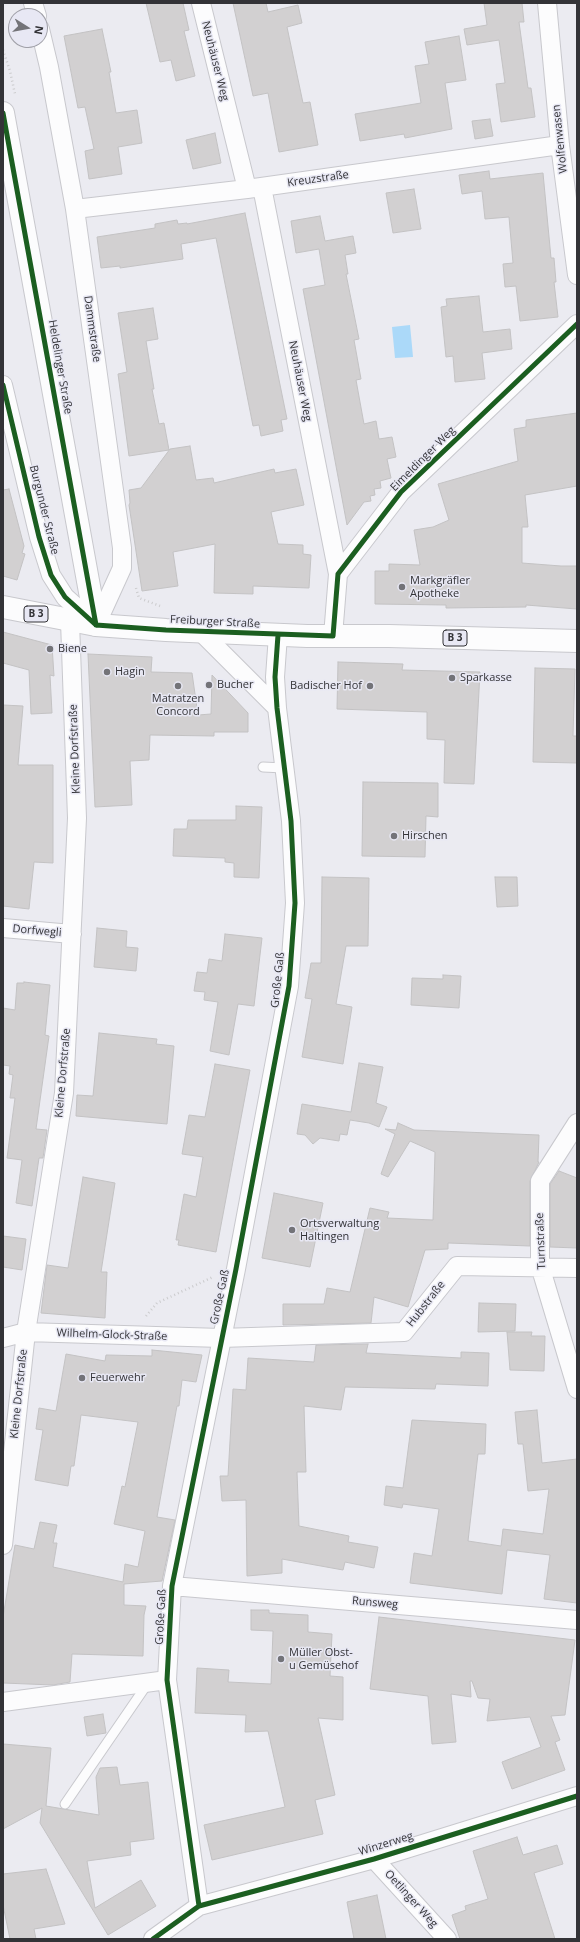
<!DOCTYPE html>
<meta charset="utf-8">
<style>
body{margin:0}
#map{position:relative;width:580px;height:1942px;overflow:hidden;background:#ebebf1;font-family:"Open Sans",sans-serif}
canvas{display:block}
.frame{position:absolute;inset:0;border:4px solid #333337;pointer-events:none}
.north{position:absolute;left:8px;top:8px;width:40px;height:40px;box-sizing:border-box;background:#e8e8f4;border:1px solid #a0a0a8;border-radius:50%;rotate:101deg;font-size:11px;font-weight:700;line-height:16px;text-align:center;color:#333337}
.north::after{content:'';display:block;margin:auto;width:14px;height:18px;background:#737378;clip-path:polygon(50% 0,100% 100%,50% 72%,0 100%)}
</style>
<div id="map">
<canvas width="580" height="1942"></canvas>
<div class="frame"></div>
<div class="north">N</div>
</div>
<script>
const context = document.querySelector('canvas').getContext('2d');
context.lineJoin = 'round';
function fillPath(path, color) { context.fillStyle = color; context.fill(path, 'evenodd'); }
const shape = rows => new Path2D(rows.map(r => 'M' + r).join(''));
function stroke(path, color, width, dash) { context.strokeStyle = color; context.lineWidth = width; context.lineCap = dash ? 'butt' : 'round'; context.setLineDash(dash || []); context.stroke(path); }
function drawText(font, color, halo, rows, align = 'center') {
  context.font = font + ' "Open Sans",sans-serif'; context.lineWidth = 3; context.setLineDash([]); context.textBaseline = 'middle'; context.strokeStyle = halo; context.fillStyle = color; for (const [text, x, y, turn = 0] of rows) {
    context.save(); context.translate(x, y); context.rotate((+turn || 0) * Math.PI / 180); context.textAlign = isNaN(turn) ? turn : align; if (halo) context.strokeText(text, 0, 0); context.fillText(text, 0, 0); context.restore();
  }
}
fillPath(shape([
 [410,325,413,357,395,358,392,327]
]), '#abd9f9');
const building = shape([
 [146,3,183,3,189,30,184,31,195,76,176,81,171,60,160,62,146,3],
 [233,3,266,3,268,12,298,5,302,23,287,27,303,103,310,102,318,145,279,152,268,93,253,96,233,3],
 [484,3,522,3,524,22,519,22,528,88,531,88,535,117,501,122,496,84,505,83,499,40,467,45,464,29,487,25,484,3],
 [102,29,111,72,109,72,116,113,137,110,142,143,118,147,122,174,89,179,85,151,94,149,85,107,78,108,64,36,102,29],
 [459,36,466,80,445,83,452,129,405,138,404,134,360,141,355,114,421,103,415,66,429,64,425,42,459,36],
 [490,119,493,136,475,139,472,121,490,119],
 [215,133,221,163,193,169,186,140,215,133],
 [489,171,490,179,543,173,551,258,554,258,556,282,554,282,558,317,520,321,516,286,505,287,503,264,513,263,509,217,485,219,482,191,462,194,459,175,489,171],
 [414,189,421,229,393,233,386,193,414,189],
 [245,213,287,419,281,420,283,431,261,436,259,425,253,426,216,238,181,244,183,259,120,268,120,266,101,268,97,237,155,228,155,224,177,220,178,224,187,223,187,224,245,213],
 [320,216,325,241,353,236,356,253,345,255,348,274,346,274,359,339,354,340,361,379,356,380,364,424,376,421,379,439,392,437,396,457,387,459,391,478,380,481,381,488,374,489,375,495,370,496,371,501,364,502,347,525,303,289,325,285,319,249,296,253,291,221,320,216],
 [479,296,483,332,510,329,512,349,482,353,485,379,455,382,453,356,446,357,441,307,447,306,446,299,479,296],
 [153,308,158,339,146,341,154,389,152,389,159,424,164,423,169,450,129,456,118,374,127,372,118,313,153,308],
 [577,413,577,486,525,495,528,527,522,527,522,563,561,566,577,566,577,609,526,605,526,607,446,608,446,605,375,604,375,571,389,571,389,564,420,565,414,530,433,527,449,520,438,484,518,461,514,429,526,427,526,420,577,413],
 [190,446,196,480,213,478,214,483,274,469,275,473,296,469,304,505,271,512,278,544,303,545,303,554,311,555,309,588,253,586,253,594,214,593,215,544,173,552,178,586,142,591,129,505,130,503,129,490,141,488,170,449,190,446],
 [9,489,24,546,22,553,25,554,17,580,3,576,3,490,9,489],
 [3,632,52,645,54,676,50,675,52,713,31,714,29,670,3,663,3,632],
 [88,654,152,657,151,672,192,673,198,715,211,714,212,675,248,713,248,732,214,732,214,736,150,735,149,760,130,761,132,805,95,807,88,654],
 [338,662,403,664,402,670,480,672,474,784,444,783,445,740,427,739,427,712,337,709,338,662],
 [535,668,575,669,573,736,577,736,577,763,533,762,535,668],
 [3,705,23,706,18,765,53,765,53,863,34,862,29,909,3,906,3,705],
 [363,782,438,783,438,817,426,816,425,857,362,856,363,782],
 [236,806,262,807,259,878,234,877,234,863,225,862,225,858,173,856,174,829,187,829,188,820,236,820,236,806],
 [322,877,369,878,368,946,346,946,336,1004,352,1007,343,1064,302,1057,312,999,305,998,311,963,321,963,322,877],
 [495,877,517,877,518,906,497,907,495,877],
 [97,928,127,931,126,947,138,948,136,971,94,967,97,928],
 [225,934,262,938,254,1006,238,1004,229,1055,210,1051,218,1002,204,1000,205,992,194,991,197,972,207,973,209,959,222,961,225,934],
 [443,975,461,976,459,1008,411,1005,412,978,443,979,443,975],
 [24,982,50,985,45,1035,49,1036,36,1129,47,1130,43,1158,39,1158,32,1206,16,1203,22,1160,7,1158,15,1098,10,1098,13,1075,9,1074,10,1066,3,1065,3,1008,15,1010,17,983,24,983,24,982],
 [99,1033,157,1039,156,1044,174,1046,167,1124,76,1116,77,1095,93,1096,99,1033],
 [359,1063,383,1067,376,1103,387,1107,379,1127,369,1123,350,1120,347,1135,340,1134,339,1141,320,1138,313,1144,305,1135,297,1134,302,1104,351,1112,359,1063],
 [215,1064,250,1070,216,1252,178,1245,179,1240,176,1240,184,1194,196,1197,203,1157,182,1154,189,1115,205,1117,215,1064],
 [398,1123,414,1130,539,1135,538,1162,539,1162,530,1181,530,1246,448,1243,448,1249,425,1250,408,1307,374,1297,371,1323,283,1325,283,1304,324,1304,327,1288,350,1292,370,1208,389,1212,387,1218,433,1220,435,1152,410,1141,388,1177,381,1174,395,1134,385,1129,396,1130,398,1123],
 [559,1171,577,1178,577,1248,550,1247,550,1184,559,1171],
 [83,1177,115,1183,101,1272,107,1272,105,1318,41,1313,47,1265,68,1268,83,1177],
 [274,1193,323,1203,310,1267,262,1258,274,1193],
 [3,1236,26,1239,22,1270,3,1267,3,1236],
 [479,1303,516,1304,515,1331,478,1332,479,1303],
 [507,1332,532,1332,531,1336,545,1336,544,1371,510,1370,507,1332],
 [368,1344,366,1353,461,1358,461,1352,489,1353,488,1386,436,1384,435,1389,345,1387,341,1410,304,1406,306,1472,297,1472,299,1526,349,1536,348,1542,378,1547,374,1568,345,1562,343,1570,282,1559,282,1573,247,1576,246,1500,222,1501,220,1476,228,1476,233,1389,246,1390,248,1358,314,1362,316,1345,368,1344],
 [152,1350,202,1355,196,1382,182,1380,179,1406,177,1406,167,1461,157,1517,175,1520,162,1581,124,1584,124,1605,146,1606,144,1615,143,1656,72,1654,70,1682,53,1685,3,1683,3,1617,15,1545,34,1549,40,1522,57,1525,53,1543,57,1543,53,1567,123,1582,125,1564,138,1567,145,1531,114,1524,122,1486,125,1487,138,1422,81,1415,74,1466,71,1466,68,1486,35,1480,43,1430,36,1429,39,1408,56,1411,66,1354,105,1361,106,1355,152,1356,152,1350],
 [537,1410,542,1463,577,1459,577,1603,544,1599,550,1555,507,1550,502,1594,410,1583,414,1553,432,1556,439,1509,403,1504,402,1508,384,1505,386,1486,403,1488,412,1420,486,1424,485,1454,478,1454,468,1541,501,1546,503,1529,543,1534,549,1489,528,1491,523,1444,518,1444,515,1412,537,1410],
 [251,1610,269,1610,269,1613,308,1615,308,1632,332,1634,330,1676,343,1677,343,1720,318,1718,335,1795,315,1800,323,1834,212,1860,204,1825,285,1807,268,1731,245,1732,246,1715,195,1713,197,1668,229,1670,228,1682,271,1684,273,1631,251,1630,251,1610],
 [379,1617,575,1640,565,1715,551,1716,560,1740,555,1742,565,1770,512,1789,502,1762,541,1747,530,1717,487,1721,490,1699,478,1698,472,1681,470,1681,471,1697,451,1694,456,1742,432,1744,428,1696,370,1689,379,1617],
 [103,1714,106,1733,87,1736,84,1717,103,1714],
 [3,1744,51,1748,46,1806,99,1815,96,1777,100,1768,117,1767,120,1785,148,1782,154,1839,130,1842,131,1855,87,1861,95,1908,141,1880,156,1906,108,1935,40,1823,42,1808,3,1829,3,1744],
 [517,1837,523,1855,557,1845,563,1864,534,1873,555,1939,460,1939,452,1915,466,1910,465,1906,488,1899,473,1851,517,1837],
 [46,1869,65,1924,34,1929,36,1939,10,1939,3,1905,3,1874,46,1869],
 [377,1895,386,1939,354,1939,347,1902,377,1895]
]);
fillPath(building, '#d2d0d1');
stroke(building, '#c3c2c3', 1);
const lane = shape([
 [263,767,284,768],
 [65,1804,148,1683]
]);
const street = shape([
 [33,3,37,16],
 [201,3,247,189],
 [547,3,560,145,577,275],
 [262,187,338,574],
 [75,209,247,189,560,145],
 [3,385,39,537,51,575,65,597,96,625,122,568,122,548,75,209,49,67,40,29],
 [201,632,277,708],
 [333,636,338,574,401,492,577,324],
 [3,928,72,934],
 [577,1123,540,1181,540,1266,577,1389],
 [3,1338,26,1332,221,1338,404,1332,457,1266,577,1268],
 [3,1545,26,1332,64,1093,77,818,70,621],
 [172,1586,577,1620],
 [3,1702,167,1680],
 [374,1859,447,1939],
 [199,1906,167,1680,172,1586,236,1269,289,986,295,903,291,821,277,708,275,677,278,635],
 [153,1939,199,1906,374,1859,577,1796]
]);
const secondary = shape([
 [3,113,96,625]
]);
const primary = shape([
 [3,607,96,625,166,630,307,636,389,636,577,641]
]);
stroke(lane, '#c8c8cd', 11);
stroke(street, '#c8c8cd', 20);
stroke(secondary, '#c8c8cd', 24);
stroke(primary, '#c8c8cd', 24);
stroke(shape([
 [3,50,10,71,15,94],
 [136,588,139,598,160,606],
 [146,1316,157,1303,213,1277]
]), '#cbcbcd', 2.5, [1, 3]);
stroke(lane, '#fcfcfd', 9);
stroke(street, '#fcfcfd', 18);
stroke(secondary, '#fcfcfd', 22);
stroke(primary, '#fcfcfd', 22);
stroke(shape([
 [3,113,96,625],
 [3,385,39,537,51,575,65,597,96,625],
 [96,625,166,630,333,636,338,574,401,492,577,324],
 [199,1906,167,1680,172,1586,236,1269,289,986,295,903,291,821,277,708,275,677,278,635],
 [153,1939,199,1906,374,1859,577,1796]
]), '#1b5e20', 5);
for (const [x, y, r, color] of [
 [402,587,4,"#737378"],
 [50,649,4,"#737378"],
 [107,672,4,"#737378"],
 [452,678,4,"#737378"],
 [209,685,4,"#737378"],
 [178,686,4,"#737378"],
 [370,686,4,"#737378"],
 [394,836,4,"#737378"],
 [292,1230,4,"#737378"],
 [82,1378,4,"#737378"],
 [281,1659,4,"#737378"]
]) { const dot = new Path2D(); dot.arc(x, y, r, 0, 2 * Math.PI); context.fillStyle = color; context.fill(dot); stroke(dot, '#e8e8f4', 1.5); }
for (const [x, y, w] of [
 [36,614,24],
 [455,638,24]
]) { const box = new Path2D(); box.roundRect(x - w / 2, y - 8, w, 16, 3); context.fillStyle = '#e8e8f4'; context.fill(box); stroke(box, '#333337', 1); }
drawText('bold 10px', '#333337', null, [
 ["B 3",36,614],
 ["B 3",455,638]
]);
drawText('11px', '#333337', '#e8e8f4', [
 ["Neuhäuser Weg",215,61,76],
 ["Wolfenwasen",560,139,-96],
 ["Kreuzstraße",318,179,-8],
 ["Dammstraße",92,329,82],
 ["Heldelinger Straße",60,367,80],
 ["Neuhäuser Weg",300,381,79],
 ["Eimeldinger Weg",423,459,-45],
 ["Burgunder Straße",44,510,76],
 ["Freiburger Straße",215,622,3],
 ["Kleine Dorfstraße",75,749,-92],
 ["Dorfwegli",37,931,5],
 ["Große Gaß",278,980,-84],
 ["Kleine Dorfstraße",63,1073,-85],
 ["Turnstraße",541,1241,-92],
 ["Große Gaß",220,1297,-78],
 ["Hubstraße",426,1304,-52],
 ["Wilhelm-Glock-Straße",112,1335,2],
 ["Kleine Dorfstraße",19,1394,-84],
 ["Runsweg",375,1603,5],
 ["Große Gaß",161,1617,-87],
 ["Winzerweg",386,1844,-17],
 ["Oetlinger Weg",411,1899,48]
]);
drawText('11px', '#333337', '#e8e8f4', [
 ["Markgräfler",410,581],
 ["Apotheke",410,594],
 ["Biene",58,649],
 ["Hagin",115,672],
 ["Sparkasse",460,678],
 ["Bucher",217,685],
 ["Badischer Hof",362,686,"right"],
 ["Matratzen",178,699,"center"],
 ["Concord",178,712,"center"],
 ["Hirschen",402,836],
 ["Ortsverwaltung",300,1224],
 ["Haltingen",300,1237],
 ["Feuerwehr",90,1378],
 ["Müller Obst-",289,1653],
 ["u Gemüsehof",289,1666]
], 'left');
</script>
